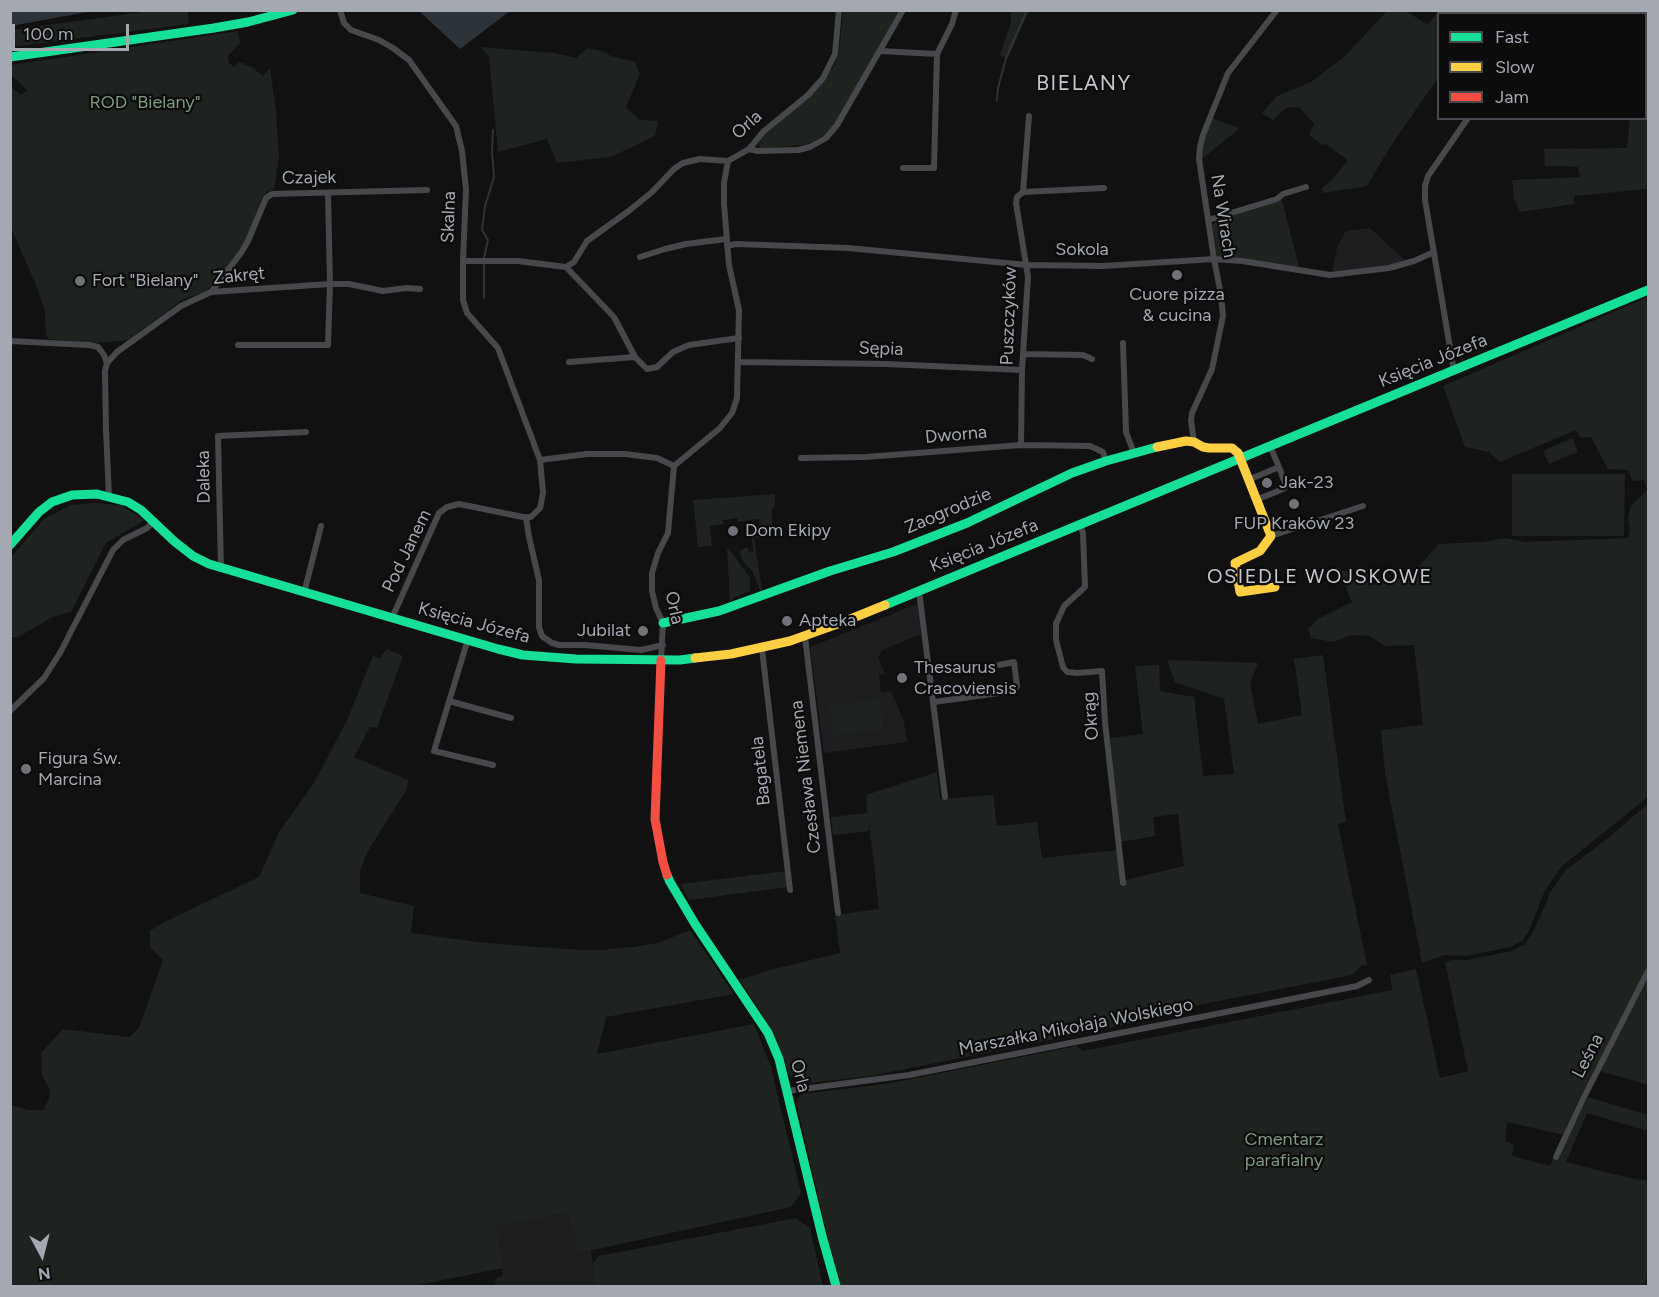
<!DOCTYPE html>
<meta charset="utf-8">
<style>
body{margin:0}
#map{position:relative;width:1659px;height:1297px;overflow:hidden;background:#111112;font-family:Figtree,sans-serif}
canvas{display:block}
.frame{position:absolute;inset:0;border:12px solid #a4a8b1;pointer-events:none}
.legend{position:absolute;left:1437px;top:12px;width:210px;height:108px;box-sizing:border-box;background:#0c0c0d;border:2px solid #494a4f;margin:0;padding:8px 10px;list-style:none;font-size:18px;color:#a4a8b1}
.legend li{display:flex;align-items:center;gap:12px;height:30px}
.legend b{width:30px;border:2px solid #494a4f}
.north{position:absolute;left:12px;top:1225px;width:60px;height:60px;-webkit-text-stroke:4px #0c0c0d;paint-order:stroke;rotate:173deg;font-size:16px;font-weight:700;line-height:24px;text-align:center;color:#a4a8b1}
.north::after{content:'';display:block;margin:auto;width:21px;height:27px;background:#a4a8b1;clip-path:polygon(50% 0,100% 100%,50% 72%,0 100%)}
.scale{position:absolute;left:12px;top:24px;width:117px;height:27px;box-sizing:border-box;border:3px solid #a4a8b1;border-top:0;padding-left:8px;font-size:18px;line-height:21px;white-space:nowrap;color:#a4a8b1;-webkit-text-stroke:4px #0c0c0d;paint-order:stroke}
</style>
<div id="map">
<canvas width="1659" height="1297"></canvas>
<div class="frame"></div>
<ul class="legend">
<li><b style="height:8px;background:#16e098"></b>Fast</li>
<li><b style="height:8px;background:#ffcf43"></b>Slow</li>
<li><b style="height:8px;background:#f24e42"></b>Jam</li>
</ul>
<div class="north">N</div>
<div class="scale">100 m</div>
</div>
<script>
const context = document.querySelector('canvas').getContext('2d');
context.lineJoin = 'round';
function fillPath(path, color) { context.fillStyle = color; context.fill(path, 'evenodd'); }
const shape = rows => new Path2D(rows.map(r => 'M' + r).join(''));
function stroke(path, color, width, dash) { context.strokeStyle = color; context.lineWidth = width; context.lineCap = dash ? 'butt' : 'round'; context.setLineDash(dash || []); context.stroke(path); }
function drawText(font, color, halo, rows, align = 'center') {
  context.font = font + ' Figtree,sans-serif'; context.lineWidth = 4.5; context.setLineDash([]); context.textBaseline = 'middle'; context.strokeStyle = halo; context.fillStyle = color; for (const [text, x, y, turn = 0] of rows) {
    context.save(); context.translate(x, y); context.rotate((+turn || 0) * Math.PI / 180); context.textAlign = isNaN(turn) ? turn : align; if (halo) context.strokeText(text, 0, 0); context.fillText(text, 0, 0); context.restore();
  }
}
fillPath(shape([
 [1370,228,1407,262,1343,271,1333,271,1337,247,1346,231],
 [917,604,921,634,882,650,878,658,885,674,879,675,881,692,891,691,904,721,907,742,824,753,810,647],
 [568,1213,579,1252,591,1250,595,1286,496,1286,495,1280,498,1277,503,1275,495,1227]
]), '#1e1e20');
fillPath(shape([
 [150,11,188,11,189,24,11,47,11,30],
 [845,11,899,11,835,123,824,135,811,143,803,145,762,148,759,147,758,144,767,132,824,80,834,65,839,52,843,13],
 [1011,11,1029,11,1008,58,1000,55,1011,22],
 [1387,11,1406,11,1428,25,1438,11,1481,11,1479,13,1438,14,1438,78,1390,147,1367,186,1324,193,1321,189,1332,180,1348,160,1324,143,1322,145,1309,135,1314,124,1299,107,1286,108,1273,120,1262,113,1277,96,1311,82,1345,56],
 [1531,11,1648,11,1648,189,1574,196,1574,204,1520,212,1514,199,1512,180,1580,177,1578,167,1545,166,1544,149,1627,148,1630,119,1646,118,1646,14,1534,14],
 [238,31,240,43,228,56,228,62,234,67,239,62,252,67,263,76,270,68,276,112,279,156,274,189,268,192,262,197,247,240,235,259,206,291,182,300,128,340,97,343,48,339,46,333,45,311,36,285,11,228,10,86,21,95,27,90,11,75,11,65],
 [480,47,554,53,576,58,587,48,602,51,611,56,635,62,640,74,626,107,640,120,658,121,655,136,611,157,557,163,547,139,498,152,489,57],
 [1211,118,1240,128,1202,159,1202,148],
 [1282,200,1299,267,1244,259,1217,256,1212,226,1217,219],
 [1648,297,1648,797,1562,866,1545,890,1528,933,1522,941,1510,947,1467,956,1445,955,1422,963,1385,773,1381,730,1423,725,1414,645,1385,646,1369,636,1351,635,1334,642,1311,638,1308,629,1318,619,1352,602,1339,572,1365,567,1375,585,1411,575,1439,544,1482,542,1505,538,1525,542,1628,538,1630,530,1628,517,1631,506,1647,490,1644,480,1633,481,1628,470,1608,469,1591,437,1581,438,1576,430,1500,462,1489,452,1465,447,1443,386],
 [1572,438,1578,452,1549,464,1543,451],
 [1512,474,1625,474,1624,536,1512,536],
 [775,494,775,507,772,508,772,537,754,538,762,590,760,591,753,572,742,560,740,552,741,550,745,548,748,548,749,552,754,551,750,532,760,530,759,519,738,522,737,518,723,520,724,524,710,526,712,546,698,547,693,500],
 [94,503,120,505,145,520,106,543,71,612,53,617,18,637,11,637,11,557,44,519,71,505],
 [727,549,730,550,750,578,750,591,733,598,733,600,730,601],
 [387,649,403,656,377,728,370,727,354,757,408,780,407,789,368,851,360,870,360,893,414,906,411,933,486,943,580,950,601,950,633,947,658,943,690,930,734,994,606,1017,597,1054,754,1024,771,1067,801,1193,791,1207,579,1253,568,1213,496,1227,503,1268,413,1286,11,1286,11,1105,29,1110,43,1110,49,1099,50,1091,42,1075,41,1053,63,1029,129,1037,139,1028,163,960,150,947,150,931,162,923,259,877,279,832,314,783,348,718,373,656,380,658],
 [1323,655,1346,822,1338,824,1367,965,1361,966,1352,975,1137,1017,1133,1023,936,1063,870,1076,800,1084,790,1076,776,1040,762,1014,740,980,766,971,840,953,835,915,879,909,869,822,869,831,833,835,831,817,867,813,866,795,937,772,940,799,993,795,997,826,1037,822,1042,858,1117,850,1122,888,1125,880,1184,866,1178,814,1153,817,1155,836,1120,842,1110,738,1143,734,1135,666,1159,665,1160,691,1194,697,1203,776,1234,774,1224,699,1175,682,1167,660,1258,663,1250,683,1258,724,1302,715,1294,659],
 [879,699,883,729,834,735,830,705],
 [1648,804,1648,967,1577,1103,1563,1135,1507,1122,1505,1141,1514,1145,1512,1156,1550,1166,1554,1157,1558,1158,1588,1097,1648,1115,1648,1131,1587,1113,1566,1162,1625,1177,1648,1181,1648,1275,1644,1286,839,1286,796,1101,802,1094,886,1084,1077,1046,1083,1051,1392,990,1390,975,1416,969,1440,1078,1468,1071,1445,962,1452,960,1467,960,1512,951,1525,944,1533,932,1547,901,1549,894,1565,871,1609,837],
 [786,871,788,887,689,900,680,884],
 [1648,977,1648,1085,1600,1071],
 [796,1218,810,1228,823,1286,595,1286,593,1263,599,1256]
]), '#1e231f');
fillPath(shape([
 [11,10,93,10,93,11,11,26],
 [419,11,510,11,460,49]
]), '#2d3439');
stroke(shape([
 [1542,10,1546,14],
 [1646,66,1648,68],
 [997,100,998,88,1006,58,1027,10],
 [484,258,488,240,482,230,485,206,494,177,492,151,493,130],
 [484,264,484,298]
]), '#2d3439', 2);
stroke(shape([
 [340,10,344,23,351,30,379,40,393,48,409,60,456,126,462,151,466,189,463,261,463,300,467,313,498,348,540,460,543,492,541,504,540,508,531,517,523,517,459,504,447,507,439,513,392,618],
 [880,51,937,54],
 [749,149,757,151,798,150,810,147,826,138,837,125,903,10],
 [728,161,749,149,764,131,808,95,823,78,835,54,839,10],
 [903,168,934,168,937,54,952,24,956,10],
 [1023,192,1104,188],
 [1023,192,1029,116],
 [1208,220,1277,199,1283,194,1306,187],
 [727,246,736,244,848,248,1027,265,1103,266,1214,259,1242,261,1330,275,1389,268,1414,261,1434,252],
 [640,257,665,249,686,244,726,239],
 [463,261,518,261,566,267],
 [566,267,614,317,635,357,647,369,657,367,673,352,689,345,739,338],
 [566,267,574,262,587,241,630,210,652,192,674,169,683,163,700,159,728,161],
 [211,292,241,253,248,241,266,198,272,194,427,190],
 [10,341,89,345,98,347,104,355,107,363],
 [1123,343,1126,432,1134,453],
 [238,345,328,345,330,284,328,193],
 [1024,354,1083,355,1092,359],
 [569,362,635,357],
 [739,362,886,364,1022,370],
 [1454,371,1425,200,1425,186,1428,176,1468,118],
 [1194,442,1191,421,1192,413,1212,369,1223,316,1221,295,1214,259,1199,159,1200,147,1203,135,1228,73,1277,10],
 [1021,445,1022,370,1028,277,1016,203,1017,197,1023,192],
 [801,458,866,457,1021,445,1090,446,1103,452,1106,461],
 [540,460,587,454,625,454,657,458,674,466],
 [1248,480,1279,467,1270,446],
 [109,496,106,430,105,371,107,363,117,352,181,306,211,292,330,284,349,284,383,291,406,288,420,289],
 [1256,500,1283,489,1286,486,1279,467],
 [526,517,529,537,539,580,539,627,542,636,552,643,559,645,585,645,641,650,663,645],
 [1080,525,1083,533,1085,587,1064,606,1056,624,1056,640,1063,667,1067,672,1077,673,1102,671,1105,722,1123,883],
 [1271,536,1363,506],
 [221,569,218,436,306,432],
 [919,591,945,797],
 [304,593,321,526],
 [805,637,838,913],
 [468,639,434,751,493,765],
 [762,649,790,890],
 [661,660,663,623,656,608,652,591,652,573,658,553,668,533,674,466,720,428,732,413,737,398,739,310,729,265,724,204,724,183,728,161],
 [449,701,511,718],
 [934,702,1014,691,1017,686,1014,662,999,665],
 [10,711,44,678,60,653,113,550,123,540,147,528,155,521],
 [788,1091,909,1075,1357,986,1369,980],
 [1556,1157,1583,1099,1648,971]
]), '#47484b', 6);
stroke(shape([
 [10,57,214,28,248,22,293,10],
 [10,545,39,512,52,502,72,495,97,494,128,502,141,510,175,542,193,556,209,564,498,649,523,655,576,659,680,660,695,658],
 [885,605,1648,290],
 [663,623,719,611,830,571,893,552,967,523,1072,473,1106,461,1157,447],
 [667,875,670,882,695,924,768,1033,779,1059,822,1236,836,1286]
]), '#16e098', 9);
stroke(shape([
 [1157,447,1186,441,1194,442,1203,447,1209,448,1232,448,1238,453,1271,536,1260,551,1235,563,1240,592,1275,587],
 [695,658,731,654,790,641,843,622,885,605]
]), '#ffcf43', 9);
stroke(shape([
 [661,660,655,819,663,862,667,875]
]), '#f24e42', 9);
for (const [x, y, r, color] of [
 [1177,275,6,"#717379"],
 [80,281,6,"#717379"],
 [1267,483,6,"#717379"],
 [1294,504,6,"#717379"],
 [733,531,6,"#717379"],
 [787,621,6,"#717379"],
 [643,631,6,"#717379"],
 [902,678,6,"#717379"],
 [26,769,6,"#717379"]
]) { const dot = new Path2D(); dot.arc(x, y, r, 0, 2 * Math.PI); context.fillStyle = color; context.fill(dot); stroke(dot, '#0c0c0d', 2); }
drawText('18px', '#7d9a7f', '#0c0c0d', [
 ["ROD \"Bielany\"",145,103],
 ["Cmentarz",1284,1140],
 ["parafialny",1284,1161]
]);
drawText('18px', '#a4a8b1', '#0c0c0d', [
 ["Orla",747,125,-42],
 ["Czajek",309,178,-1],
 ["Na Wirach",1223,216,81],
 ["Skalna",449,217,-88],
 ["Sokola",1082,250],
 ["Zakręt",239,276,-6],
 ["Puszczyków",1009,316,-88],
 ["Sępia",881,349,2],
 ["Księcia Józefa",1433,361,-22],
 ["Dworna",956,435,-5],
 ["Daleka",204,477,-91],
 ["Zaogrodzie",948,511,-23],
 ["Księcia Józefa",984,546,-22],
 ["Pod Janem",407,551,-64],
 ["Orla",674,608,78],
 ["Księcia Józefa",474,623,15],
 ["Okrąg",1091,716,-95],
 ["Bagatela",761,771,-96],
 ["Czesława Niemena",806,777,-97],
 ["Marszałka Mikołaja Wolskiego",1076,1027,-11],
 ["Leśna",1588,1056,-63],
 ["Orla",800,1076,75]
]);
drawText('18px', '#a4a8b1', '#0c0c0d', [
 ["Fort \"Bielany\"",92,281],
 ["Cuore pizza",1177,295,"center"],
 ["& cucina",1177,316,"center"],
 ["Jak-23",1279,483],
 ["FUP Kraków 23",1294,524,"center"],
 ["Dom Ekipy",745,531],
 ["Apteka",799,621],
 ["Jubilat",631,631,"right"],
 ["Thesaurus",914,668],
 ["Cracoviensis",914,689],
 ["Figura Św.",38,759],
 ["Marcina",38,780]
], 'left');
context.letterSpacing = '1.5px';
drawText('20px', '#c4c7ce', '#0c0c0d', [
 ["OSIEDLE WOJSKOWE",1320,577]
]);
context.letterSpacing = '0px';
context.letterSpacing = '1.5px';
drawText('21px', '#c4c7ce', '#0c0c0d', [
 ["BIELANY",1084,84]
]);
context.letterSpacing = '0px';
</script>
